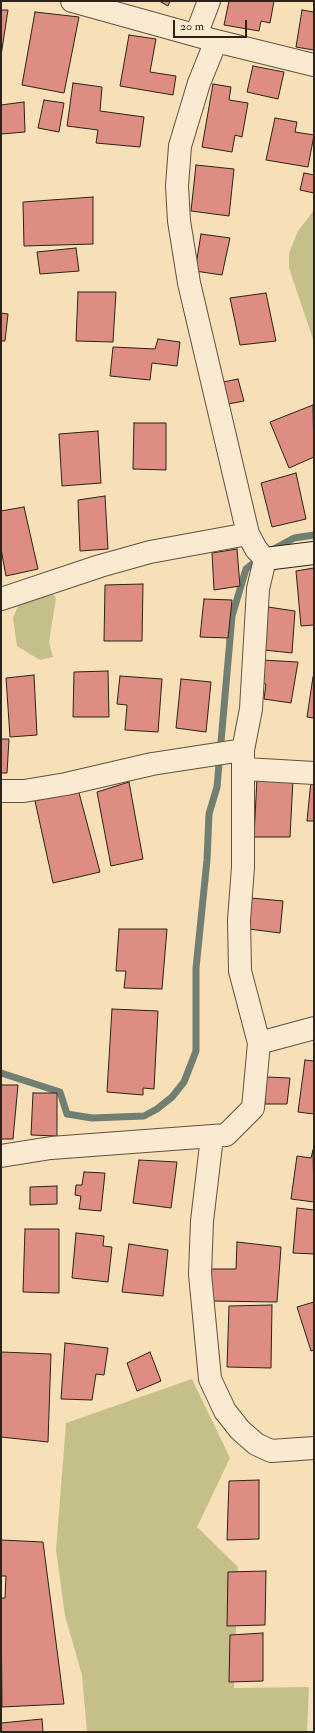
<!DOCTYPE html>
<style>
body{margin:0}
#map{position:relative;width:315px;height:1733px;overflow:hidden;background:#f7dfb8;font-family:"IM FELL Double Pica",serif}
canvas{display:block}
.frame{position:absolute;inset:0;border:2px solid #2d2319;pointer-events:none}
.scale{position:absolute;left:173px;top:20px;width:74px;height:18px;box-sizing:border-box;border:2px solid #2d2319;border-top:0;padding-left:5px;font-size:12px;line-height:14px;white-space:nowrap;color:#2d2319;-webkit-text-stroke:3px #faead1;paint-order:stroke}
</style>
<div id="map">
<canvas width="315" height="1733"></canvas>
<div class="frame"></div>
<div class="scale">20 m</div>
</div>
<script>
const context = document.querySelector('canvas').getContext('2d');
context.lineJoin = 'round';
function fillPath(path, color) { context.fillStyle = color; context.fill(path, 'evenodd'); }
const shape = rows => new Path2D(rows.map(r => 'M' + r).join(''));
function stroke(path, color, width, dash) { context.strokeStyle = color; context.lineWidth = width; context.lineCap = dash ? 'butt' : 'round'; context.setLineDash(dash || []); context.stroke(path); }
fillPath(shape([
 [314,210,314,342,289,268,289,253,298,231],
 [48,587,56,598,49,642,53,657,40,660,17,646,13,618,22,597],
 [192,1379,230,1458,197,1527,238,1567,234,1688,309,1687,307,1732,87,1732,82,1675,65,1616,56,1550,66,1423]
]), '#c5c089');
stroke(shape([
 [272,550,294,538,314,535],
 [1,1073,60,1092,67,1114,92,1118,144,1116,157,1109,172,1097,184,1082,196,1051,196,968,207,860,209,814,217,787,232,616,246,569,260,558]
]), '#707f72', 7);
const building = shape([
 [159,1,170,1,168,6,159,1],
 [229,1,274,1,270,23,261,21,259,31,224,25,229,1],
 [1,10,8,10,1,56,1,10],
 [302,10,314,12,314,50,296,47,302,10],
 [35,12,79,17,64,93,22,85,35,12],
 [129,35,156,39,150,72,176,76,173,95,120,86,129,35],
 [253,66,284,72,278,99,247,92,253,66],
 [73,83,102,87,100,111,144,117,140,147,96,143,98,130,67,126,73,83],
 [213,84,231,87,229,100,248,103,242,137,235,135,232,152,202,147,213,84],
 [44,100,64,103,59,132,38,128,44,100],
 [24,102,25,132,1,134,1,105,24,102],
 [275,118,297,122,295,132,314,135,308,167,266,160,275,118],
 [196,165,234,169,229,216,191,211,196,165],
 [304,173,314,175,314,193,300,190,304,173],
 [93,197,93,244,24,246,23,202,93,197],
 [201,234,230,238,222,275,195,271,201,234],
 [76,248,79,271,40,274,37,252,76,248],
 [78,292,116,292,113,342,76,341,78,292],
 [266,293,276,341,240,345,230,298,266,293],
 [1,313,8,314,5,341,1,341,1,313],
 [158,339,180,342,177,366,152,363,150,380,110,376,113,347,155,349,158,339],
 [238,379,244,401,228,404,223,382,238,379],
 [313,405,314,457,289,468,270,422,313,405],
 [134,423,166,423,166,470,133,469,134,423],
 [98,431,101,483,62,486,59,434,98,431],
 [296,473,306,519,272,527,261,483,296,473],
 [105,496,108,549,80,551,78,500,105,496],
 [24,507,38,569,6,576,1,549,1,511,24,507],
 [237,549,240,586,214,590,212,553,237,549],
 [314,568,314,625,301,626,296,571,314,568],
 [143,584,142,641,104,641,105,585,143,584],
 [204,599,232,600,228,638,200,637,204,599],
 [268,607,295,611,292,653,264,650,268,607],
 [262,660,298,662,291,703,264,699,266,684,260,683,262,660],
 [108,671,109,717,73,717,74,672,108,671],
 [34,675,37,735,10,737,6,678,34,675],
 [120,676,162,679,158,732,125,730,127,705,117,704,120,676],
 [313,677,314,677,314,718,307,717,313,677],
 [181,679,211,682,206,732,176,728,181,679],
 [1,739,9,739,7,773,1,773,1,739],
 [257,778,293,780,290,837,254,837,257,778],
 [311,781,314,781,314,821,307,821,311,781],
 [129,782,143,859,111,866,97,792,129,782],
 [78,789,100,872,53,883,35,801,78,789],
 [251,898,283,901,280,933,249,929,251,898],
 [119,929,167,929,162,989,124,988,126,971,116,971,119,929],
 [112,1009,158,1011,154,1089,143,1088,143,1095,107,1092,112,1009],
 [305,1060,314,1061,314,1114,298,1112,305,1060],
 [266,1077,290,1078,287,1104,265,1104,266,1077],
 [1,1085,18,1085,13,1139,1,1139,1,1085],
 [33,1093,57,1093,57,1136,31,1135,33,1093],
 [313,1150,314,1202,291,1199,297,1156,311,1158,313,1150],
 [139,1160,177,1162,171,1208,133,1203,139,1160],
 [84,1172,105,1173,101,1211,79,1209,81,1196,75,1195,76,1185,82,1185,84,1172],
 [57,1186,57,1204,30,1205,30,1187,57,1186],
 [297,1208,314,1210,314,1254,293,1253,297,1208],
 [25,1229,59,1229,59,1293,23,1292,25,1229],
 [76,1233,104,1236,103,1246,112,1247,108,1282,72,1278,76,1233],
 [237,1242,281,1247,277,1302,212,1301,211,1269,236,1269,237,1242],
 [129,1244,168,1250,163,1296,122,1292,129,1244],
 [314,1302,314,1350,311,1351,297,1307,314,1302],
 [272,1305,271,1368,227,1367,229,1306,272,1305],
 [65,1343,108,1348,104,1375,96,1374,92,1400,61,1399,65,1343],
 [1,1352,51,1354,48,1442,1,1437,1,1352],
 [150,1352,161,1381,137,1391,127,1363,150,1352],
 [259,1480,259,1539,227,1540,229,1481,259,1480],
 [1,1540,43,1542,64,1704,2,1707,1,1598,5,1598,6,1576,1,1576,1,1540],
 [266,1571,265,1625,227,1626,228,1572,266,1571],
 [263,1633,263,1681,229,1682,230,1635,263,1633],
 [42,1719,43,1732,1,1732,1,1723,42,1719]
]);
fillPath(building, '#dd8d82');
stroke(building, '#2d2319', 1);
const street = shape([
 [72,1,216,41,314,65],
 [196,35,209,1],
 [216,41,199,83,180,146,177,186,179,221,189,283,248,534],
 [1,599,100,566,150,552,248,534,256,549,265,559,258,589,251,709,243,750,243,867,239,920,240,971,259,1043,253,1108,226,1135,51,1148,1,1156],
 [245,769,314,773],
 [1,791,24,791,66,784,152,764,243,750],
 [259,1043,314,1028],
 [212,1137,202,1221,200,1274,210,1379,225,1411,240,1430,256,1444,271,1451,314,1448]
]);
const secondary = shape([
 [265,559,314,553]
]);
stroke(street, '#605241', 24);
stroke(secondary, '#2d2319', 24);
stroke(street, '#faead1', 22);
stroke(secondary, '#faead1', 22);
</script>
